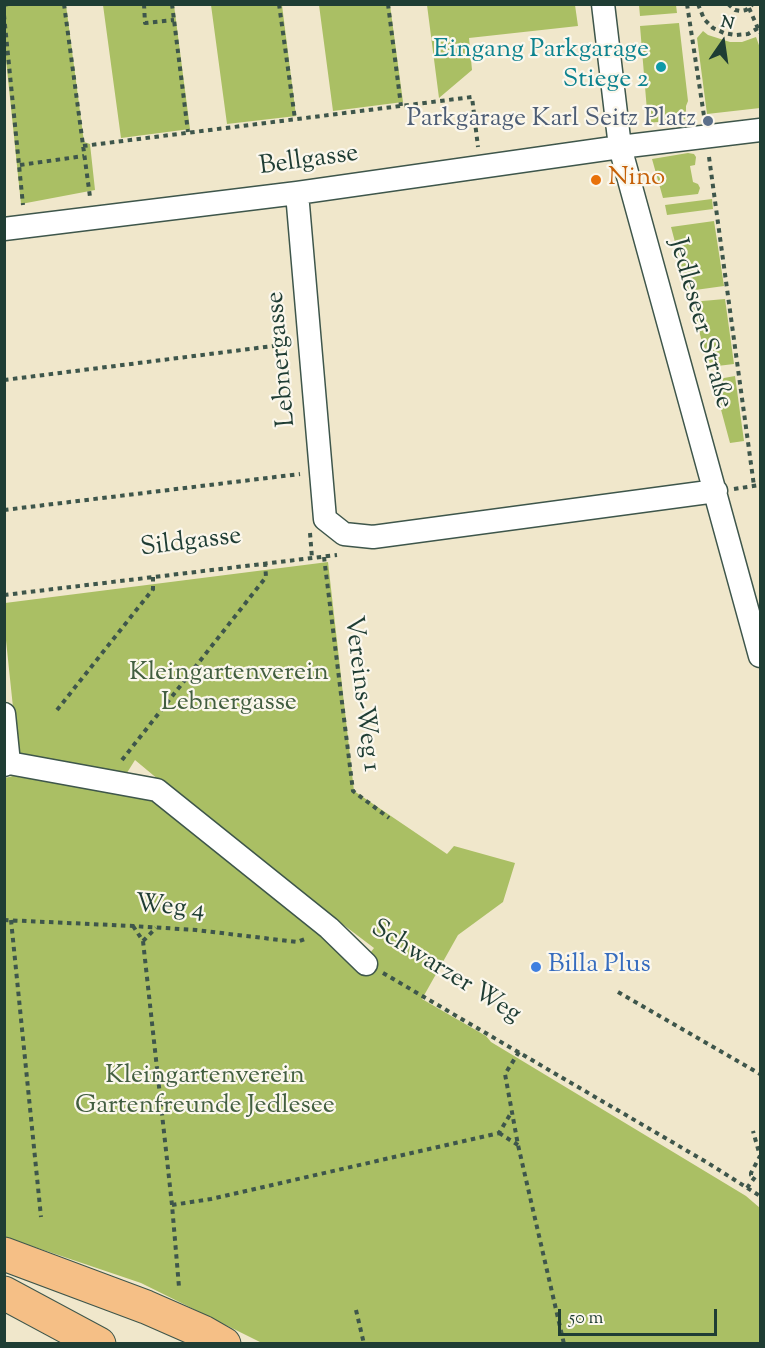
<!DOCTYPE html>
<meta charset="utf-8">
<style>
body{margin:0}
#map{position:relative;width:765px;height:1348px;overflow:hidden;background:#f0e7cb;font-family:"Sorts Mill Goudy",serif}
canvas{display:block}
.frame{position:absolute;inset:0;border:6px solid #1f3d34;pointer-events:none}
.north{position:absolute;left:693px;top:12px;width:60px;height:60px;-webkit-text-stroke:4px #fbf7ec;paint-order:stroke;rotate:13deg;font-size:16px;font-weight:700;line-height:24px;text-align:center;color:#1f3d34}
.north::after{content:'';display:block;margin:auto;width:21px;height:27px;background:#1f3d34;clip-path:polygon(50% 0,100% 100%,50% 72%,0 100%)}
.scale{position:absolute;left:558px;top:1309px;width:159px;height:27px;box-sizing:border-box;border:3px solid #1f3d34;border-top:0;padding-left:8px;font-size:18px;line-height:21px;white-space:nowrap;color:#1f3d34;-webkit-text-stroke:4px #fbf7ec;paint-order:stroke}
</style>
<div id="map">
<canvas width="765" height="1348"></canvas>
<div class="frame"></div>
<div class="north">N</div>
<div class="scale">50 m</div>
</div>
<script>
const context = document.querySelector('canvas').getContext('2d');
context.lineJoin = 'round';
function fillPath(path, color) { context.fillStyle = color; context.fill(path, 'evenodd'); }
const shape = rows => new Path2D(rows.map(r => 'M' + r).join(''));
function stroke(path, color, width, dash) { context.strokeStyle = color; context.lineWidth = width; context.lineCap = dash ? 'butt' : 'round'; context.setLineDash(dash || []); context.stroke(path); }
function drawText(font, color, halo, rows, align = 'center') {
  context.font = font + ' "Sorts Mill Goudy",serif'; context.lineWidth = 4.5; context.setLineDash([]); context.textBaseline = 'middle'; context.strokeStyle = halo; context.fillStyle = color; for (const [text, x, y, turn = 0] of rows) {
    context.save(); context.translate(x, y); context.rotate((+turn || 0) * Math.PI / 180); context.textAlign = isNaN(turn) ? turn : align; if (halo) context.strokeText(text, 0, 0); context.fillText(text, 0, 0); context.restore();
  }
}
fillPath(shape([
 [4,5,66,5,84,142,90,144,95,190,21,204,5,50],
 [103,5,174,5,190,129,121,138],
 [211,5,282,5,296,116,227,124],
 [319,5,390,5,403,102,333,111],
 [427,5,575,5,578,26,469,38,472,70,439,98],
 [639,5,676,5,677,13,640,16],
 [679,23,688,101,686,106,686,119,648,123,640,26],
 [703,31,708,35,730,42,742,42,756,37,760,48,760,108,707,114,697,38],
 [688,153,694,154,696,157,695,165,690,166,693,182,698,184,700,188,698,194,663,198,652,159],
 [712,199,713,209,667,215,665,205],
 [714,221,724,286,688,291,671,227],
 [725,299,734,364,709,367,691,302],
 [735,376,744,441,730,443,713,380],
 [328,562,354,791,447,854,454,846,515,863,503,902,458,935,422,999,486,1036,491,1042,746,1196,760,1208,760,1343,262,1343,141,1283,5,1237,5,778,13,776,152,800,367,957,374,948,225,835,135,760,125,776,18,755,5,631,5,603]
]), '#aabf64');
const minor = shape([
 [603,4,620,147,760,656],
 [297,193,325,519,344,534,373,537,716,491],
 [4,229,297,193,620,147,760,130],
 [4,714,9,763],
 [4,765,9,763,157,790,329,928,366,964]
]);
const highway = shape([
 [4,1254,146,1307,203,1332,224,1344],
 [4,1293,99,1344]
]);
stroke(minor, '#3e564b', 25);
stroke(highway, '#3e564b', 35);
stroke(shape([
 [64,4,90,197],
 [144,4,145,23,174,20],
 [172,4,188,132],
 [279,4,295,119],
 [388,4,401,106],
 [687,4,704,116],
 [698,4,704,19,713,28,724,33,736,35,748,34,760,27],
 [728,4,735,10,741,11,746,10,753,4],
 [4,5,8,4],
 [749,8,760,33],
 [4,15,23,205],
 [83,146,472,97,478,147],
 [709,157,754,486],
 [20,165,84,156],
 [4,380,289,344],
 [734,489,760,485],
 [4,510,300,474],
 [310,533,312,558],
 [324,557,353,791,389,818],
 [153,577,153,591],
 [4,595,337,555],
 [57,710,153,589],
 [122,760,266,577,265,563],
 [4,920,133,926,196,930,297,942,308,938],
 [11,920,41,1217],
 [133,926,143,941,172,1205,179,1287],
 [143,941,156,928],
 [383,973,708,1163,760,1196],
 [618,992,760,1074],
 [519,1052,505,1074,518,1145,564,1344],
 [499,1133,518,1145],
 [747,1188,755,1177,751,1175,751,1173,760,1156,753,1131],
 [172,1205,211,1199,499,1133,511,1113],
 [356,1310,364,1344]
]), '#3e564b', 4, [4.5, 4.5]);
stroke(minor, '#fff', 22);
stroke(highway, '#f5bf86', 33);
for (const [x, y, r, color] of [
 [661,67,6,"#0f9aa8"],
 [708,121,6,"#5c6f8a"],
 [596,180,6,"#e8710a"],
 [536,967,6,"#3f7fe0"]
]) { const dot = new Path2D(); dot.arc(x, y, r, 0, 2 * Math.PI); context.fillStyle = color; context.fill(dot); stroke(dot, '#fbf7ec', 2); }
drawText('26px', '#0d838f', '#fbf7ec', [
 ["Eingang Parkgarage",649,52],
 ["Stiege 2",649,82]
], 'right');
drawText('26px', '#4e5e75', '#fbf7ec', [
 ["Parkgarage Karl Seitz Platz",696,121]
], 'right');
drawText('26px', '#1f3d34', '#fbf7ec', [
 ["Bellgasse",309,162,-8],
 ["Jedleseer Straße",699,324,74],
 ["Lebnergasse",283,359,-95],
 ["Sildgasse",191,544,-7],
 ["Vereins-Weg 1",360,694,83],
 ["Weg 4",170,909,5],
 ["Schwarzer Weg",445,973,32]
]);
drawText('26px', '#c56008', '#fbf7ec', [
 ["Nino",608,180]
], 'left');
drawText('26px', '#425e40', '#fbf7ec', [
 ["Kleingartenverein",229,675],
 ["Lebnergasse",229,705],
 ["Kleingartenverein",205,1078],
 ["Gartenfreunde Jedlesee",205,1108]
]);
drawText('26px', '#366cbe', '#fbf7ec', [
 ["Billa Plus",548,967]
], 'left');
</script>
